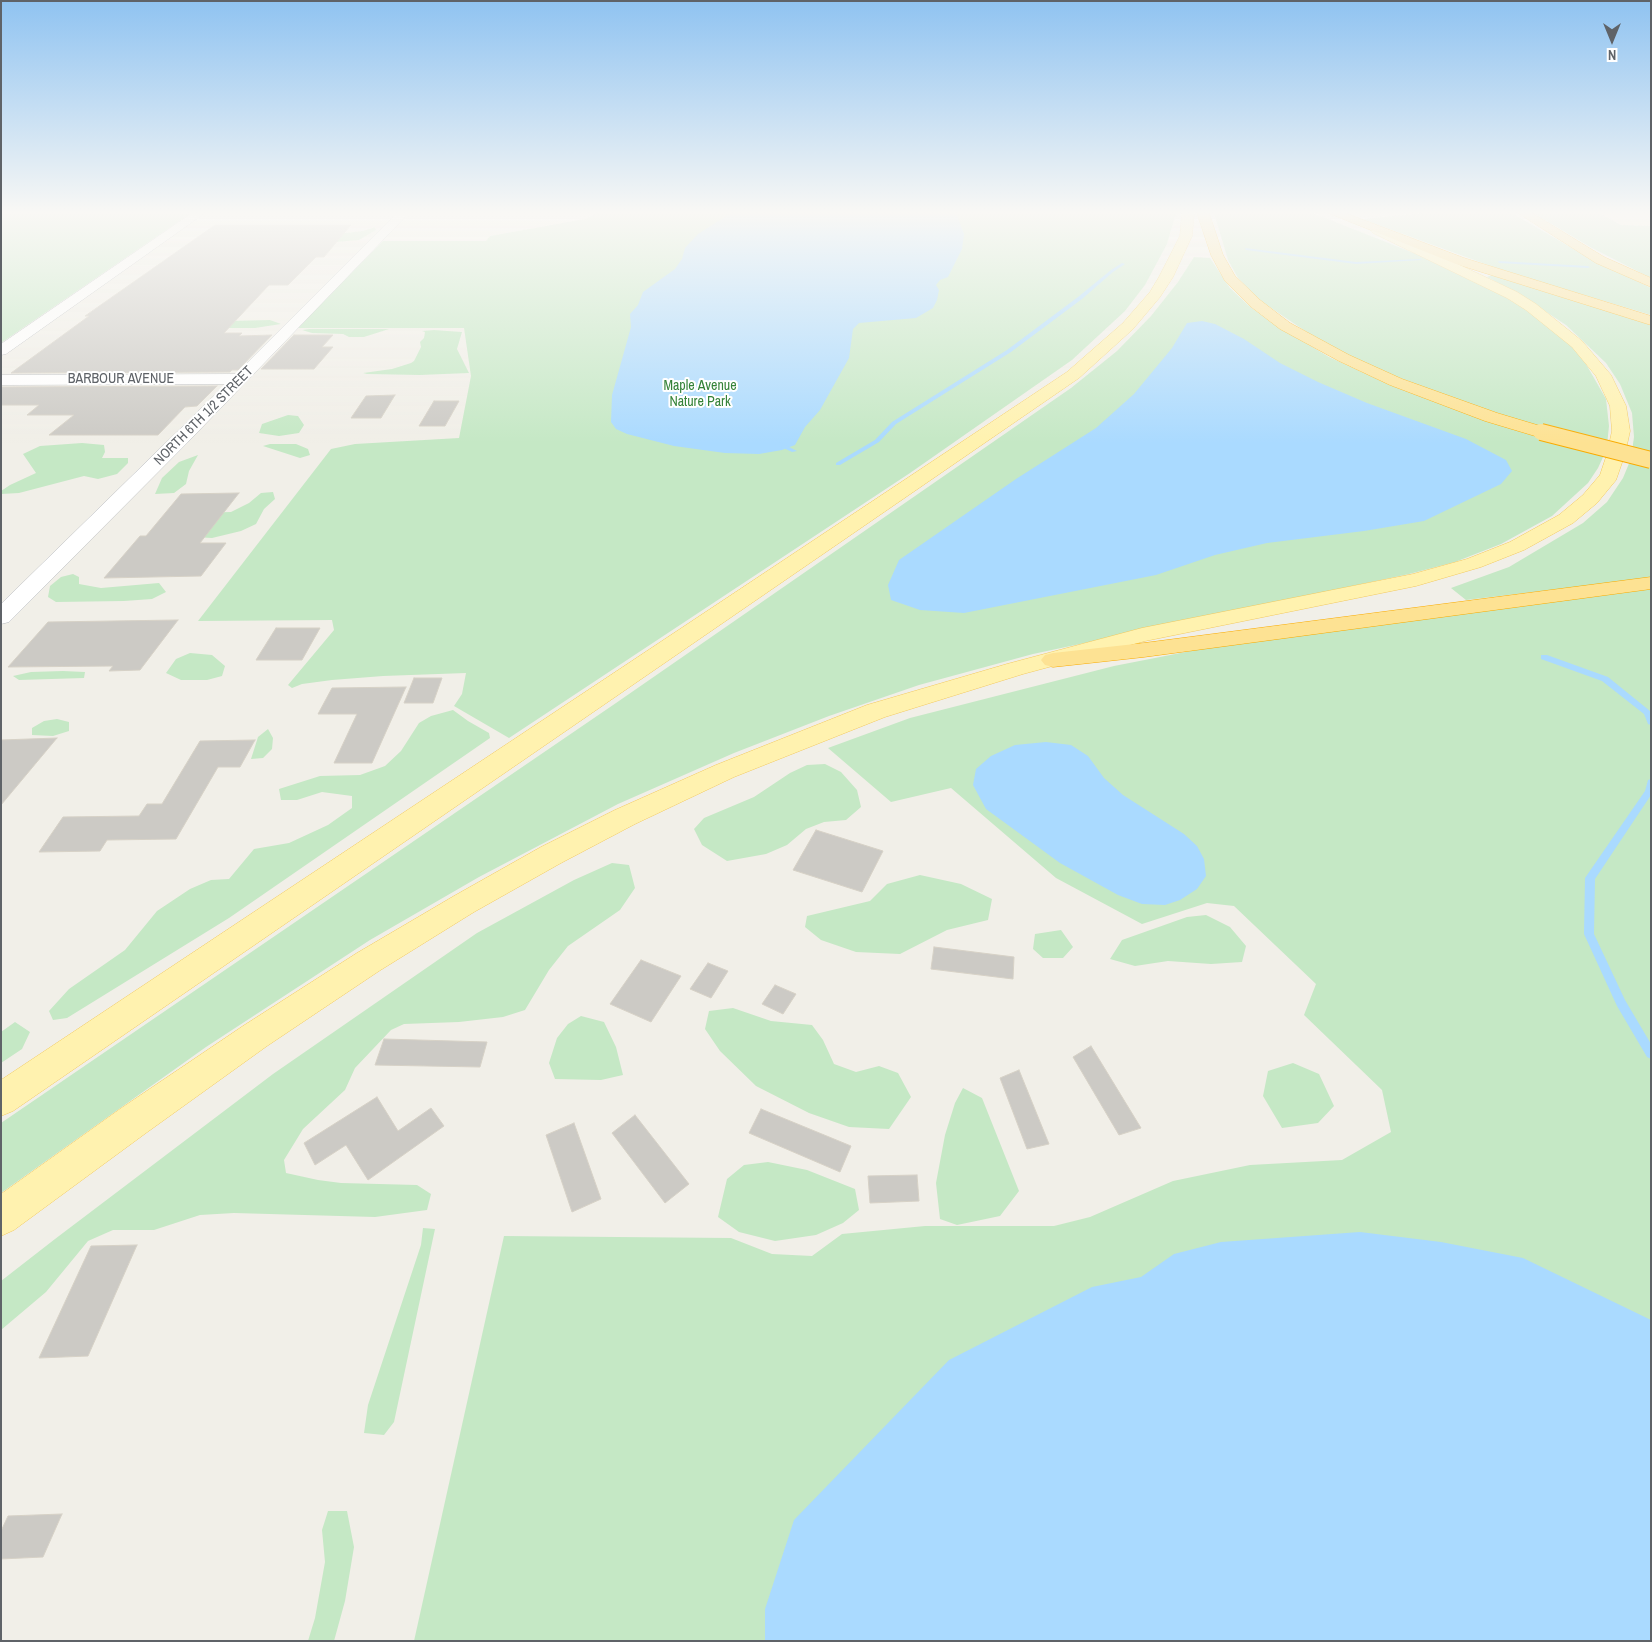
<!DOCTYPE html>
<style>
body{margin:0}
#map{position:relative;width:1652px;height:1642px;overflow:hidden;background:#f1efe8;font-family:"Archivo Narrow",sans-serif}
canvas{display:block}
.frame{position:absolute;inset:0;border:2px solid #5f6368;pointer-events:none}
.north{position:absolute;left:1587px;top:15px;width:50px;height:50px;-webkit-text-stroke:4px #fff;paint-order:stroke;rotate:180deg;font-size:14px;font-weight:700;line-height:20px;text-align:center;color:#5f6368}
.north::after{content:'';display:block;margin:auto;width:18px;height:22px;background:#5f6368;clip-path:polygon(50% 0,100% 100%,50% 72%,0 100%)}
</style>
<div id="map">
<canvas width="1652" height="1642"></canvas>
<div class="frame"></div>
<div class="north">N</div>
</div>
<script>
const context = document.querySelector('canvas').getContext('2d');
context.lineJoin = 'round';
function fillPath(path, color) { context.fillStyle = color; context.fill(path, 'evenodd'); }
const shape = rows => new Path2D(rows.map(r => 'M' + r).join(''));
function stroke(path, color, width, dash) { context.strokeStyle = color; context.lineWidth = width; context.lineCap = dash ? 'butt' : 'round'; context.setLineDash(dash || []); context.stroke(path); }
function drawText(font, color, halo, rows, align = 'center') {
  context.font = font + ' "Archivo Narrow",sans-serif'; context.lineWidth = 4; context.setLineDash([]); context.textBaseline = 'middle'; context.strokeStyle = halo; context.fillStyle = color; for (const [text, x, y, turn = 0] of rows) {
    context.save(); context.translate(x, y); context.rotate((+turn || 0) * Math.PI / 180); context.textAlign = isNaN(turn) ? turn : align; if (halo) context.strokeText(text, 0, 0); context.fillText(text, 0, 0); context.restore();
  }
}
fillPath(shape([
 [1600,213,1651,213,1651,226,1621,225]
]), '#fef7e0');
fillPath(shape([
 [1,213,191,213,1,343],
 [598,213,1176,213,1167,244,1145,285,1125,311,1072,360,910,473,509,738,454,706,462,694,466,673,383,676,332,680,302,684,292,688,288,685,334,630,332,620,198,621,331,449,355,444,459,438,471,376,464,328,297,328,383,241,486,241,490,236,585,219],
 [1214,213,1313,213,1444,265,1503,295,1525,309,1570,344,1586,364,1606,399,1609,426,1607,445,1512,418,1449,397,1387,373,1341,352,1308,333,1258,299,1238,278,1228,260],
 [1424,213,1512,213,1577,251,1651,288,1651,315,1507,272,1362,219],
 [1533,213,1600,213,1621,225,1651,226,1651,278,1592,248],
 [375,227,376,230,359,240,325,243,336,234,363,231],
 [1194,257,1210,258,1230,288,1248,305,1271,322,1329,357,1390,385,1476,417,1521,432,1604,455,1598,468,1588,483,1552,516,1501,544,1455,562,1409,574,1033,654,919,685,829,716,734,753,618,804,479,877,370,940,206,1047,1,1193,1,1123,616,703,1071,388,1117,351,1151,316,1178,282],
 [1492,275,1651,325,1651,455,1632,451,1634,437,1632,413,1620,384,1606,363,1566,325,1522,296,1487,277],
 [270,320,281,324,255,328,213,328,230,321],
 [309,329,389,329,364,337,349,337,343,334,312,333,302,330],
 [434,330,462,332,457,349,469,373,420,375,367,374,363,373,392,369,411,363,414,361,421,347,420,342,424,338,425,332,422,331],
 [288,415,298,416,304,425,299,433,279,436,259,433,262,424],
 [82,443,104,445,105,452,102,458,128,458,128,463,117,474,98,479,84,476,19,493,1,494,1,491,10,485,36,473,23,454,40,446],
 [270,444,296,444,308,449,310,455,300,458,263,446],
 [198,455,189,471,186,484,174,493,155,494,162,478,179,462],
 [1630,461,1651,466,1651,578,1466,600,1451,588,1509,567,1583,523,1607,502,1623,478],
 [273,492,275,499,264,509,256,524,241,531,212,538,194,537,195,513,231,512,249,503,261,493],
 [73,574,79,577,79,584,101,588,159,583,166,592,152,599,124,601,56,602,48,597,50,586,61,577],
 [1651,589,1651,1641,414,1641,504,1236,731,1238,772,1254,812,1256,842,1234,925,1226,1054,1226,1090,1217,1173,1181,1250,1165,1342,1160,1391,1132,1382,1090,1304,1015,1316,984,1234,906,1207,903,1142,924,1056,878,951,788,891,802,828,748,910,718,1114,666,1206,648],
 [190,653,212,655,225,666,222,676,207,680,181,680,166,673,176,659],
 [63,671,85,672,84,678,19,680,13,676,31,672],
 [453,710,468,721,489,733,490,738,229,918,67,1018,53,1020,49,1011,69,989,125,950,157,911,190,889,211,880,229,879,254,849,289,843,328,825,352,808,352,796,322,792,297,800,281,800,279,789,320,776,360,775,385,766,401,751,419,723,431,716],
 [57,719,69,722,69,731,53,736,32,735,32,728,44,721],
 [268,729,273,738,272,749,263,758,251,759,258,737],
 [825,764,841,772,857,790,861,807,846,820,824,822,806,829,787,845,766,854,727,861,702,845,694,829,704,818,754,797,790,773,807,765],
 [612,863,629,865,635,888,620,910,568,946,549,970,525,1010,503,1017,459,1022,404,1024,391,1030,355,1068,345,1090,303,1129,284,1160,286,1173,318,1180,341,1183,417,1185,431,1194,427,1210,375,1217,234,1213,200,1215,154,1230,113,1230,88,1241,46,1292,1,1330,1,1281,55,1239,273,1074,477,933,574,880],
 [920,875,961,884,992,899,988,920,947,930,900,954,856,952,821,940,805,927,807,916,870,901,887,884],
 [1206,915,1230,927,1246,946,1242,962,1211,964,1168,961,1135,966,1110,959,1122,940,1187,917],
 [1061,930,1073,947,1063,958,1043,958,1033,949,1035,934],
 [733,1008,771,1021,812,1025,823,1040,834,1064,856,1072,879,1066,898,1073,911,1097,889,1129,849,1127,809,1113,756,1086,720,1051,705,1029,709,1011],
 [581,1016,604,1022,616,1047,623,1075,601,1080,555,1079,549,1063,557,1038,568,1024],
 [15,1022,30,1032,22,1049,1,1063,1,1032],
 [1293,1063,1319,1074,1334,1106,1318,1123,1282,1128,1263,1096,1268,1071],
 [963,1088,982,1098,1019,1191,1000,1216,957,1225,940,1219,936,1183,945,1135,955,1103],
 [768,1162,807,1170,855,1189,859,1210,843,1223,816,1235,775,1241,739,1232,718,1217,727,1179,744,1165],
 [423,1228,435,1229,394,1422,384,1435,364,1433,368,1405,421,1245],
 [328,1511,347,1511,354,1547,345,1601,334,1641,308,1641,315,1618,325,1562,322,1530]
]), '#c5e8c5');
fillPath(shape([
 [731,213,956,213,964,234,962,249,948,277,940,280,936,285,939,290,937,300,933,308,916,318,859,323,853,329,849,358,820,410,805,427,795,445,782,450,759,454,725,453,674,446,627,434,616,429,611,422,612,395,631,327,630,314,638,305,643,292,675,269,682,259,685,248,698,234],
 [1202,321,1215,324,1244,339,1280,363,1318,382,1367,403,1466,439,1506,460,1512,471,1501,484,1424,521,1364,531,1267,543,1215,555,1156,575,964,613,920,610,891,600,888,585,899,560,1016,479,1096,428,1134,394,1172,348,1187,323],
 [1046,742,1071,745,1088,756,1104,778,1123,795,1184,834,1197,846,1204,859,1206,876,1197,889,1180,900,1165,905,1142,904,1118,895,1060,863,986,809,973,785,976,769,991,756,1015,745],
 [1360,1232,1441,1242,1523,1258,1651,1320,1651,1641,765,1641,765,1609,794,1520,949,1360,1092,1287,1141,1277,1174,1254,1221,1242]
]), '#aadaff');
fillPath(shape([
 [1245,248,1356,262,1420,259,1422,260,1356,264,1246,250,1245,248],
 [1498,261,1588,266,1590,267,1588,268,1499,263,1498,261],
 [1122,263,1125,264,1113,272,1082,299,1011,352,896,424,879,442,840,465,836,465,836,463,875,440,892,422,1007,350,1078,297,1111,270,1122,263],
 [775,442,779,442,797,451,792,452,775,444,775,442],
 [1541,655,1547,655,1608,677,1650,711,1651,725,1648,724,1644,714,1602,681,1541,659,1541,655],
 [1651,779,1651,795,1595,879,1594,934,1625,1000,1651,1044,1651,1059,1647,1057,1617,1006,1584,934,1585,878,1645,791,1648,780,1651,779]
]), '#aadaff');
const building = shape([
 [215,225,351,225,324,257,316,257,288,285,269,285,224,333,242,333,239,336,272,335,238,370,232,370,230,372,11,373,89,316,85,316,215,225],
 [294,335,333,335,322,347,333,347,314,369,261,369,294,335],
 [217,386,197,406,185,407,158,435,49,435,74,415,27,415,39,405,1,405,1,387,217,386],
 [395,395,381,418,351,418,366,396,395,395],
 [434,401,459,401,445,426,419,426,434,401],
 [239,493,200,543,226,543,201,576,104,578,140,536,146,536,181,494,239,493],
 [178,620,140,670,109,671,113,666,8,667,48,622,178,620],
 [276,628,320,628,302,660,256,660,276,628],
 [414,678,442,678,433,703,404,703,414,678],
 [406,687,372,763,334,763,357,714,318,714,332,688,406,687],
 [57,738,1,805,1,740,57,738],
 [255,740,240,767,218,767,176,839,107,840,100,851,39,852,63,817,139,816,147,804,162,804,200,741,255,740],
 [816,830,883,851,862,892,793,870,816,830],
 [934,947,1014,957,1013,979,931,969,934,947],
 [641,960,681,976,651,1022,610,1004,641,960],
 [708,963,728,971,711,998,690,989,708,963],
 [775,985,796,994,783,1014,762,1004,775,985],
 [384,1039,487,1042,480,1067,375,1065,384,1039],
 [1091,1046,1141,1128,1119,1135,1073,1057,1091,1046],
 [1019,1070,1049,1144,1027,1149,1000,1078,1019,1070],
 [377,1097,398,1131,431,1108,444,1126,368,1180,346,1145,315,1165,304,1143,377,1097],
 [761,1109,851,1146,840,1172,749,1133,761,1109],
 [635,1115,689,1184,665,1203,612,1133,635,1115],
 [574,1123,601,1199,572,1212,546,1135,574,1123],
 [917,1175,919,1201,870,1203,868,1176,917,1175],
 [137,1245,88,1356,39,1358,91,1246,137,1245],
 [62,1514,43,1557,1,1559,1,1531,8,1516,62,1514]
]);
fillPath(building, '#cccac5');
stroke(building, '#d6d1c6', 1);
const minor = shape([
 [192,213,205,213,6,354,1,355,1,344,192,213],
 [397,213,409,213,187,443,9,622,1,624,1,604,226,384,1,385,1,375,236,374,397,213]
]);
const major = shape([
 [1182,213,1194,213,1192,236,1173,277,1160,297,1133,329,1079,378,13,1111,1,1116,1,1080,1067,372,1123,323,1150,292,1159,277,1180,236,1182,213],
 [1377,226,1517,292,1536,304,1582,341,1611,375,1626,406,1630,431,1625,454,1616,480,1597,503,1573,523,1524,550,1481,567,1416,586,1145,641,1023,674,885,717,734,777,635,824,561,863,474,912,379,971,267,1046,146,1133,14,1230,1,1236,1,1194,120,1109,243,1026,357,953,454,896,541,847,615,810,716,765,867,705,1007,664,1142,628,1413,574,1467,559,1510,542,1559,515,1583,495,1600,475,1607,454,1612,431,1610,406,1596,376,1572,347,1526,310,1507,298,1373,233,1371,230,1377,226]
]);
const highway = shape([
 [1197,213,1209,213,1223,255,1235,276,1260,300,1290,323,1349,355,1402,379,1497,413,1547,428,1550,432,1547,436,1541,437,1535,436,1485,421,1390,385,1339,361,1280,329,1250,306,1225,281,1211,255,1197,213],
 [1328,213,1345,213,1464,258,1651,316,1651,325,1456,264,1328,213],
 [1518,213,1532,213,1604,257,1651,278,1651,287,1596,263,1518,213],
 [1651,577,1651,589,1144,657,1053,667,1045,665,1041,660,1045,655,1053,653,1144,643,1651,577]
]);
stroke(minor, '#b5b8bc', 1);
stroke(major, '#f2c960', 1);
stroke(highway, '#f9ab00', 1);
fillPath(minor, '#fff');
fillPath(major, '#fff2af');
fillPath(highway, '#fde293');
const highwayBridge = shape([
 [1541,432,1651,460]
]);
stroke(highwayBridge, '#f9ab00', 18, []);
stroke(highwayBridge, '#fde293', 16);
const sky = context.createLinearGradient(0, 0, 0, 443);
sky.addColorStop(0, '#8fc3f1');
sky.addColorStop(0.48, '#f9f8f5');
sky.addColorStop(1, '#f9f8f500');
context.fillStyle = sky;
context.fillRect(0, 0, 1652, 443);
drawText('14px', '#5f6368', '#fff', [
 ["BARBOUR AVENUE",121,379],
 ["NORTH 6TH 1/2 STREET",204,416,-45]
]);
drawText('14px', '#348238', '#fff', [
 ["Maple Avenue",700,386],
 ["Nature Park",700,402]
]);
</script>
